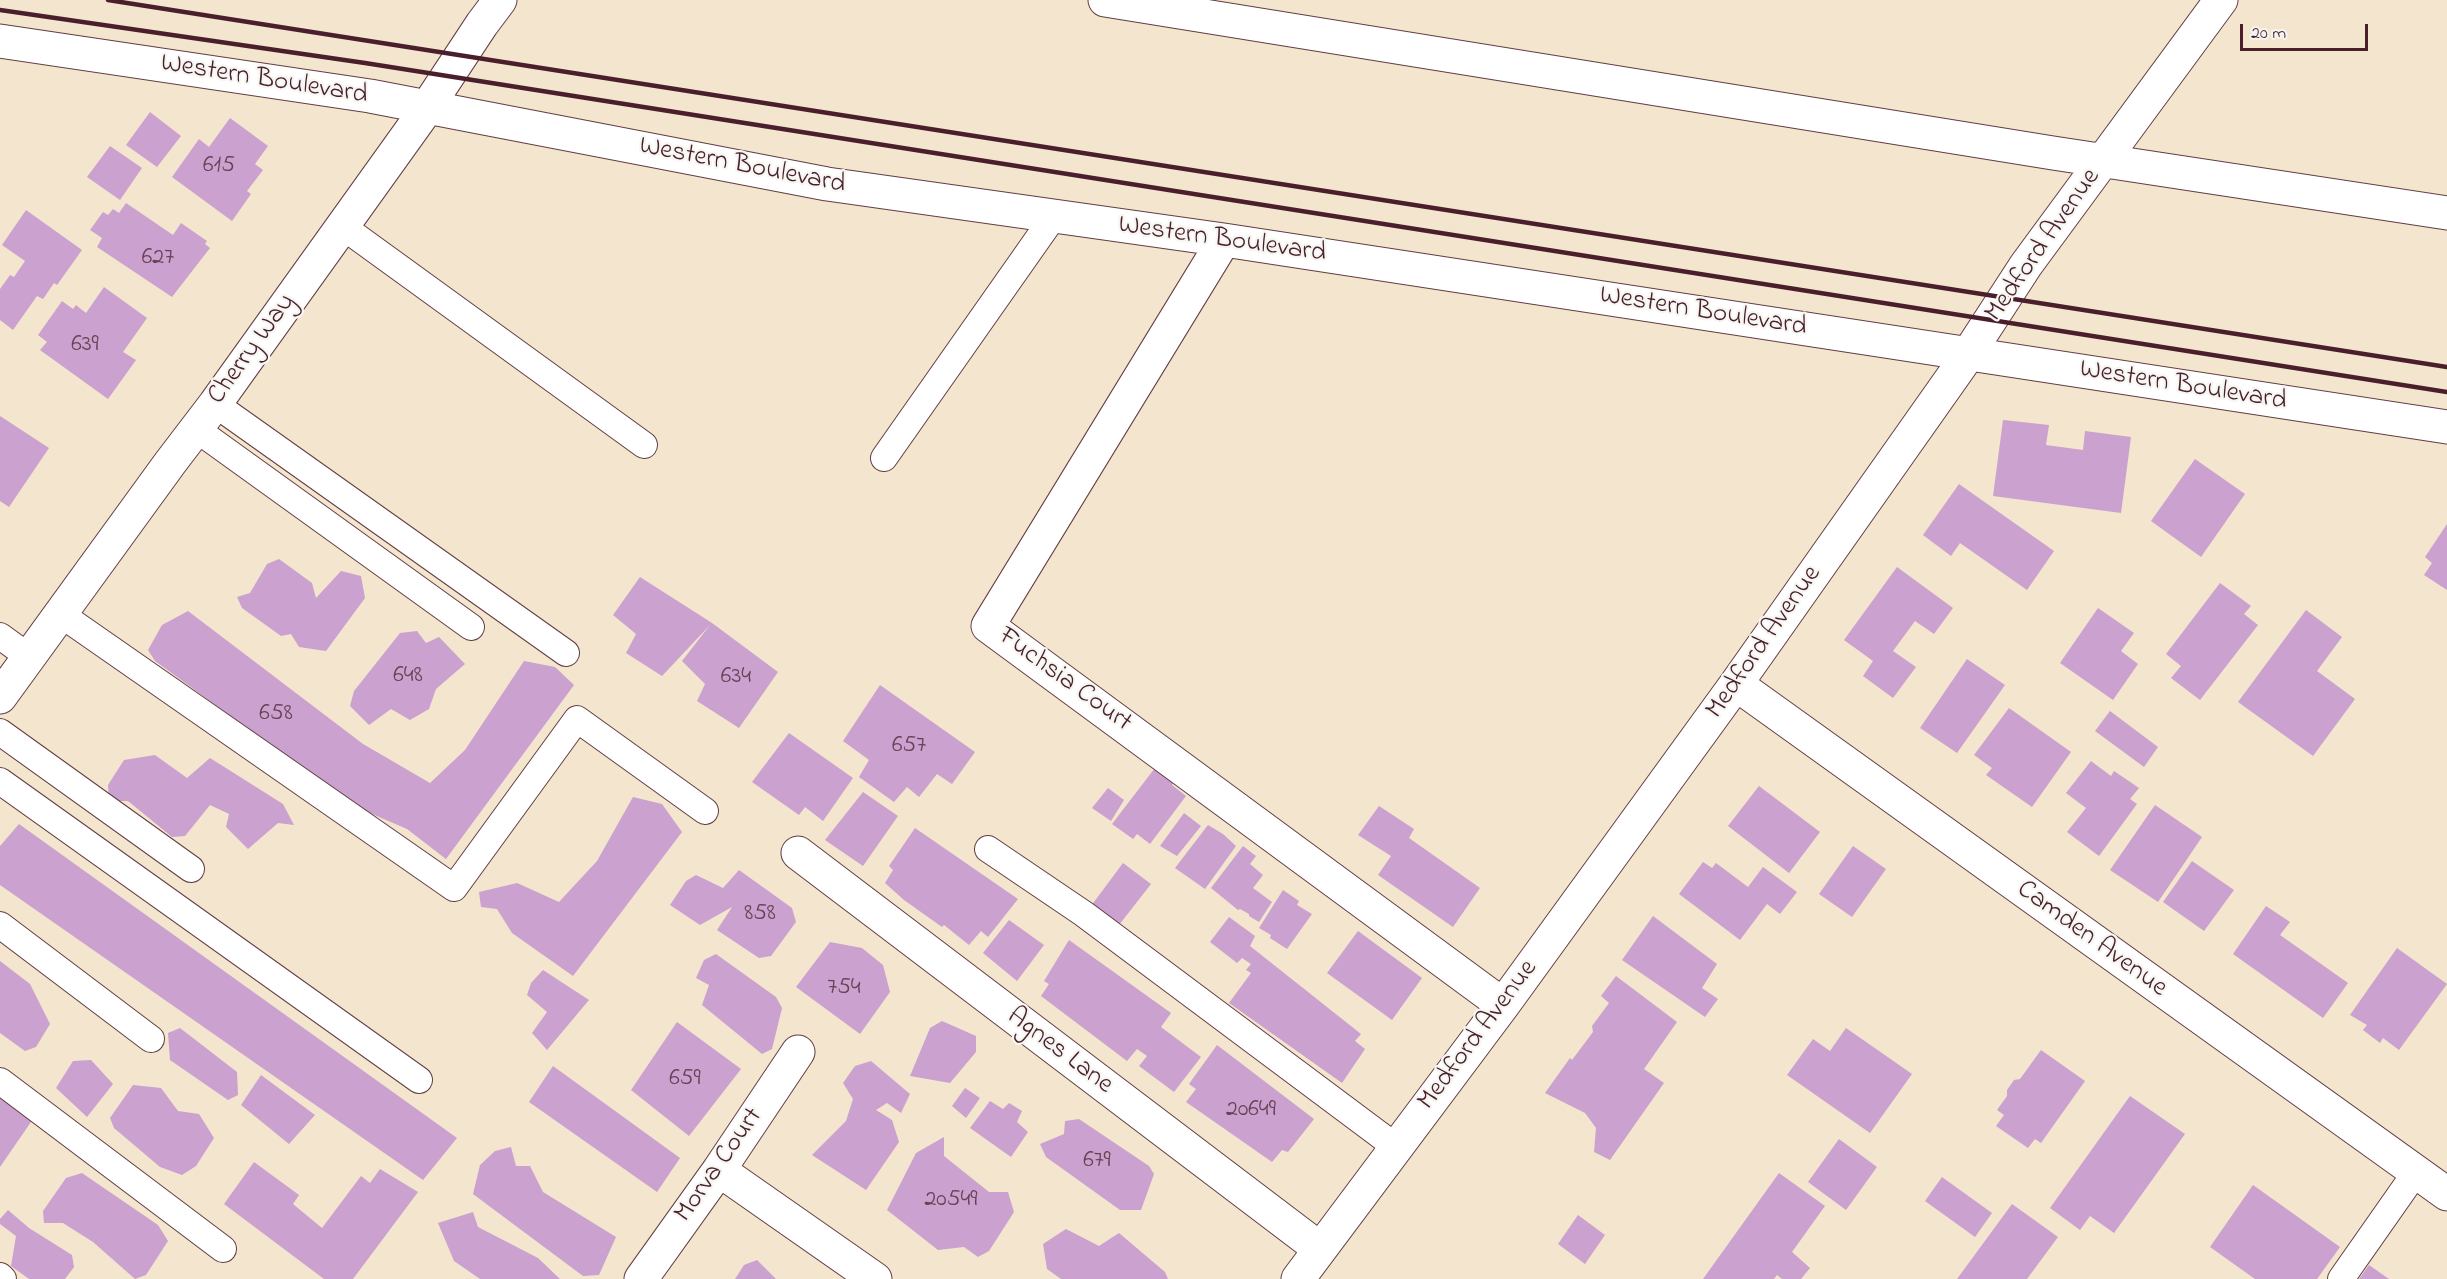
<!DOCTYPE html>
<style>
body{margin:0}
#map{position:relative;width:2447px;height:1279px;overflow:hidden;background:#f3e5ce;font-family:"Indie Flower",sans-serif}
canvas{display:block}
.scale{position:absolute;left:2240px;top:24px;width:128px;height:27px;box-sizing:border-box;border:3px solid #4a1f2b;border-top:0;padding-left:8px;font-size:18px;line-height:21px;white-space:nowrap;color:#4a1f2b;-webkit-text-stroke:4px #f6f6f2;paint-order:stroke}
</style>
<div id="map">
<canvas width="2447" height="1279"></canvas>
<div class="scale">20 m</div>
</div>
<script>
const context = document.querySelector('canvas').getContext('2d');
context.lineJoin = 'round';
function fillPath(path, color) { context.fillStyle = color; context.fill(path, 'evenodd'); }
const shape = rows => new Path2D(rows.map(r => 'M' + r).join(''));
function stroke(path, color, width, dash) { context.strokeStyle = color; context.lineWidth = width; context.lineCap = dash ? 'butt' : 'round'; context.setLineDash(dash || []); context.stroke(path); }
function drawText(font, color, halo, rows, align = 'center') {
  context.font = font + ' "Indie Flower",sans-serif'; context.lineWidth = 4.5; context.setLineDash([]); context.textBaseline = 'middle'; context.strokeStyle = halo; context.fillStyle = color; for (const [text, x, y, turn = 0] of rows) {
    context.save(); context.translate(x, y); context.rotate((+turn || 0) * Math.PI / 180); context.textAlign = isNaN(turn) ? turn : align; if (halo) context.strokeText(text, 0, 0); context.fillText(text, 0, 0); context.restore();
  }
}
fillPath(shape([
 [150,112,181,136,157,167,126,145],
 [230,118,268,146,255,164,263,170,247,191,251,194,232,221,172,177,199,139,209,147],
 [110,146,142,168,120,200,87,177],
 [126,203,173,235,181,223,207,241,205,244,210,248,172,297,97,247,102,238,90,230,103,212,108,215,113,209,119,213],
 [26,210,82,250,57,285,54,283,43,299,37,296,13,330,0,320,0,289,10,275,14,277,25,261,2,245],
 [104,287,147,318,123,352,136,360,108,399,40,350,47,342,38,335,62,301,73,309,76,305,86,313],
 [0,416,49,448,9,507,0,501],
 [2003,420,2049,425,2046,445,2083,450,2085,431,2131,437,2121,513,1993,496],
 [2195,459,2245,494,2201,557,2151,521],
 [1959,484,2054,551,2027,590,1960,543,1951,556,1923,535],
 [2447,524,2447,590,2424,575,2432,563,2425,557],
 [279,559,312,583,316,598,341,571,361,576,365,598,326,651,299,647,291,634,281,636,242,608,237,597,250,593,267,564],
 [1897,567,1953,608,1934,634,1915,621,1893,651,1916,667,1893,698,1863,676,1873,661,1844,640],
 [640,577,712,623,778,672,739,728,697,701,705,684,682,661,710,625,662,676,626,653,636,634,613,615],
 [2220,583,2251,606,2244,614,2258,625,2200,700,2171,678,2181,666,2166,654],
 [2098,608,2134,633,2121,651,2138,664,2113,700,2060,663],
 [2306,610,2342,637,2317,671,2355,699,2313,756,2238,702],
 [188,611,363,744,430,783,465,750,524,661,555,667,574,685,446,859,407,829,356,807,155,661,148,650,162,625],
 [417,631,426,643,439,637,465,664,436,689,429,709,410,720,391,709,369,725,350,706,354,691,400,633],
 [1967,659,2005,685,1957,753,1920,728],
 [880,685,975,752,952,784,937,774,919,797,907,787,894,802,859,777,869,760,843,741],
 [2009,708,2071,752,2032,807,1986,775,1992,768,1974,755],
 [2110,711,2158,747,2144,767,2095,731],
 [789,733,853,778,823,821,805,807,799,815,752,782],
 [155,755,187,778,210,758,283,804,294,825,278,823,248,849,226,827,229,814,210,805,185,836,172,837,128,801,109,801,108,785,124,760],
 [2091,761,2111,776,2114,771,2139,788,2130,799,2137,804,2099,856,2067,832,2086,808,2066,793],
 [1158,764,1177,779,1172,785,1186,796,1150,844,1137,834,1133,839,1112,824],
 [1759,786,1820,832,1789,873,1728,826],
 [1108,788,1124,800,1111,821,1092,808],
 [863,792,898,816,863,866,825,840],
 [633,797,662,804,682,832,573,976,512,933,497,909,481,907,479,892,517,883,559,902,597,861],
 [2155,805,2202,837,2158,902,2110,870],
 [1379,806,1414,829,1409,838,1480,888,1453,927,1378,875,1391,856,1358,835],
 [1184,813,1201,826,1177,856,1160,846],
 [19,824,457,1138,423,1180,0,885,0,846],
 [1208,825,1223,834,1236,846,1205,889,1175,868],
 [915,828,1018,899,988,937,981,931,969,945,944,925,942,927,904,900,885,883,893,870,889,866],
 [1243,846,1256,856,1250,864,1263,875,1253,888,1272,902,1259,922,1249,916,1249,914,1240,909,1238,910,1211,888],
 [1853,846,1886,869,1852,917,1819,894],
 [2192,861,2234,890,2204,931,2163,902],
 [1703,862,1712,868,1716,863,1748,887,1763,867,1797,892,1780,914,1767,904,1740,940,1679,894],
 [1123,863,1151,884,1119,925,1091,906],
 [739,870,792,908,796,922,771,956,759,958,717,930,732,907,700,925,670,905,686,881,696,875,723,888],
 [1283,890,1299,901,1297,905,1312,914,1287,949,1270,938,1271,935,1259,928],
 [2266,906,2290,922,2280,935,2348,983,2323,1018,2233,954],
 [1653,916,1717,964,1702,988,1718,999,1705,1017,1622,960],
 [1229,917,1255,936,1250,946,1361,1034,1355,1041,1365,1049,1342,1083,1229,1003,1251,973,1246,970,1251,964,1242,958,1237,963,1210,942],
 [1009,920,1044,945,1017,981,983,953],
 [1358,931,1422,978,1392,1020,1327,973],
 [1069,940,1171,1013,1161,1027,1201,1057,1174,1092,1139,1066,1147,1056,1137,1049,1127,1061,1041,996,1049,984,1044,981],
 [830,942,862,948,883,965,890,992,860,1034,796,987],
 [2397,948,2447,984,2399,1050,2383,1038,2380,1043,2363,1030,2367,1025,2350,1015],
 [716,954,776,997,782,1008,772,1049,762,1054,702,1005,709,985,696,978,704,960],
 [0,961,30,984,50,1024,36,1047,25,1051,0,1033],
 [543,970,589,1000,547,1050,532,1033,547,1012,527,995,531,983],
 [1616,976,1677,1022,1644,1069,1664,1083,1610,1160,1594,1152,1596,1128,1585,1113,1545,1093,1570,1058,1572,1060,1593,1032,1592,1026,1609,1003,1601,996],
 [942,1021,976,1036,976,1052,950,1083,910,1076,930,1028],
 [677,1022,741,1069,689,1136,631,1090],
 [180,1028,237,1072,238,1095,228,1100,170,1060,168,1033],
 [1846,1028,1912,1074,1870,1133,1787,1075,1813,1039,1830,1051],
 [1217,1045,1314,1119,1288,1152,1282,1150,1272,1162,1186,1102,1196,1089,1189,1084],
 [2041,1050,2085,1081,2041,1143,2035,1139,2028,1148,1996,1126,2004,1115,1997,1110,2007,1096,2007,1090,2014,1080,2020,1079],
 [91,1060,113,1084,87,1117,56,1088,73,1061],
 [871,1061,910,1094,901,1113,887,1103,876,1110,892,1120,899,1142,866,1190,812,1155,846,1121,853,1099,843,1083,855,1066],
 [553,1066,680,1158,657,1192,529,1102],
 [261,1075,315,1115,289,1144,241,1105],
 [133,1085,161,1088,178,1111,199,1114,214,1138,196,1166,182,1175,160,1167,114,1128,110,1118],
 [965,1088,980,1098,966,1118,952,1106],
 [0,1090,33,1119,0,1167],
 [2130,1096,2185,1134,2114,1233,2090,1216,2080,1230,2050,1208],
 [990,1101,1003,1109,1009,1103,1022,1111,1017,1122,1028,1132,1011,1157,970,1128],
 [1079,1119,1149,1166,1154,1174,1141,1210,1120,1210,1046,1157,1040,1144,1064,1134,1065,1121],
 [944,1137,944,1156,989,1192,1008,1192,1014,1212,989,1251,978,1257,964,1247,938,1250,887,1210,916,1153],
 [1839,1139,1877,1167,1846,1210,1808,1182],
 [511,1147,516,1166,530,1166,543,1192,616,1237,599,1275,583,1276,473,1194,480,1165,495,1151],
 [254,1162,299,1195,293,1204,322,1228,361,1176,370,1183,380,1169,418,1192,353,1279,324,1279,224,1204],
 [82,1173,158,1225,168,1241,146,1275,135,1279,93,1242,63,1223,44,1223,43,1211,66,1178],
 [1779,1173,1825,1206,1792,1252,1810,1268,1801,1279,1782,1279,1777,1275,1774,1279,1703,1279],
 [1942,1177,1992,1213,1975,1237,1925,1201],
 [2253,1185,2340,1247,2317,1279,2255,1279,2210,1247],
 [2012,1204,2058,1237,2027,1279,1957,1279],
 [8,1210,29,1228,72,1255,74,1267,65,1279,29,1279,11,1266,16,1236,0,1224,0,1219],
 [473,1212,478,1227,538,1258,560,1279,480,1279,454,1261,438,1223],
 [1578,1215,1605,1235,1585,1264,1558,1244],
 [1066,1229,1099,1246,1119,1233,1165,1272,1168,1279,1061,1279,1047,1269,1043,1244],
 [757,1260,776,1279,735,1279,744,1265],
 [2369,1265,2389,1279,2359,1279]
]), '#caa1cf');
const service = shape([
 [342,226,644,445],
 [215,404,566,653],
 [196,429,471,627],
 [884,458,1054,216],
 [59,613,454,888,577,719,705,811],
 [0,636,29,657],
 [0,732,191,869],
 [0,781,419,1080],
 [988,849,1084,914,1396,1147],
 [0,925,151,1039],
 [0,1081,223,1249],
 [0,1276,3,1279],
 [2341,1279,2416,1172]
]);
const minor = shape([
 [1105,0,2053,153,2447,213],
 [0,41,370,96,827,184,1224,240,2447,427],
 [1224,240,988,626,1503,1005],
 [1736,684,2447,1194],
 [0,697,170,463,215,404,420,118,482,24,500,0],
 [798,853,1320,1249],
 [719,1170,875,1279],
 [641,1279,719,1170,798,1052],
 [1298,1279,1503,1005,1736,684,1961,365,2026,265,2221,0]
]);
stroke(service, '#633d43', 28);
stroke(minor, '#633d43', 35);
stroke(service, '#fff', 26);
stroke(minor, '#fff', 33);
stroke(shape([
 [108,0,2447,367],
 [0,10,365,63,2447,392]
]), '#4a1f2b', 4.5);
drawText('24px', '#6a4054', null, [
 ["615",219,167],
 ["627",158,259],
 ["639",85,346],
 ["648",408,677],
 ["634",736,678],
 ["658",276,715],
 ["657",909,747],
 ["858",760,915],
 ["754",844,989],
 ["659",685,1080],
 ["20649",1251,1111],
 ["679",1097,1162],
 ["20549",951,1201]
]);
drawText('27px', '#4a1f2b', '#f6f6f2', [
 ["Western Boulevard",264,81,9],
 ["Western Boulevard",742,167,11],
 ["Western Boulevard",1222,241,8],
 ["Medford Avenue",2044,246,-55],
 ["Western Boulevard",1703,313,9],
 ["Cherry Way",253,350,-54],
 ["Western Boulevard",2183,387,9],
 ["Medford Avenue",1765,643,-55],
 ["Fuchsia Court",1064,681,36],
 ["Camden Avenue",2091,940,36],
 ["Medford Avenue",1479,1036,-53],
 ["Agnes Lane",1059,1052,37],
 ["Morva Court",720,1166,-55]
]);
</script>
